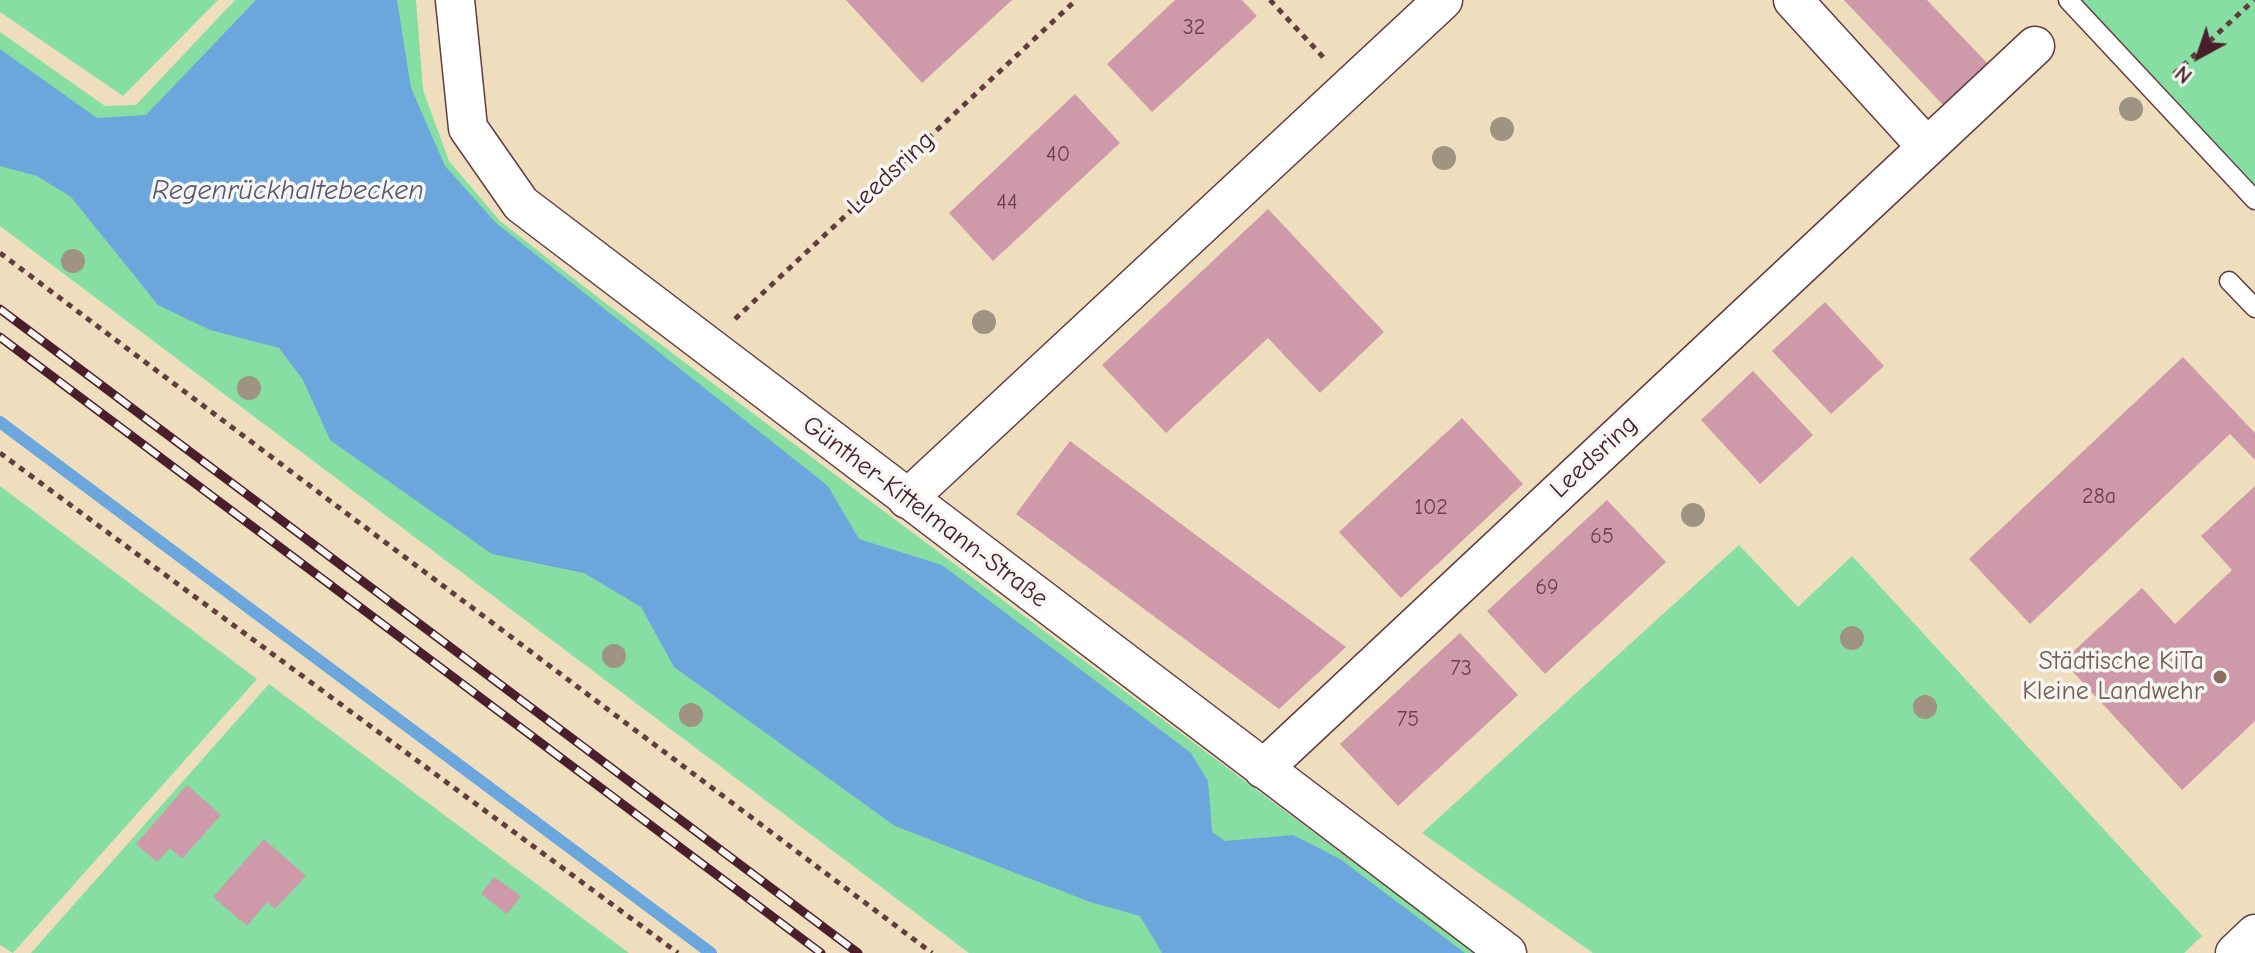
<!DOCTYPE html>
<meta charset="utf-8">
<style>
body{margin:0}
#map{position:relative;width:2255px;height:953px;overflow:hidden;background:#eedebe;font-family:"Comic Neue",sans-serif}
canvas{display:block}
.north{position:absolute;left:2159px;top:16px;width:80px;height:80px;-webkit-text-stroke:6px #f6f6f2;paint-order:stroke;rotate:220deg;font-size:22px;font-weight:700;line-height:32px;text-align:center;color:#4a1f2b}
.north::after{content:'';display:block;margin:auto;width:28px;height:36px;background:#4a1f2b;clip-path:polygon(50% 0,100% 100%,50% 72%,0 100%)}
</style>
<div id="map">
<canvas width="2255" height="953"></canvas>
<div class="north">N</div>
</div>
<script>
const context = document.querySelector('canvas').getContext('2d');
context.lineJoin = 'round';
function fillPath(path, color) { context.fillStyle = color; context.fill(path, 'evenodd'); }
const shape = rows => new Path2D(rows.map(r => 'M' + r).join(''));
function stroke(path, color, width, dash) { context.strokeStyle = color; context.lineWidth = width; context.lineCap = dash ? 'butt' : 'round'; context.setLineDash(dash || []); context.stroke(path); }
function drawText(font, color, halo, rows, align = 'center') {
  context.font = font + ' "Comic Neue",sans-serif'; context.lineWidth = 7; context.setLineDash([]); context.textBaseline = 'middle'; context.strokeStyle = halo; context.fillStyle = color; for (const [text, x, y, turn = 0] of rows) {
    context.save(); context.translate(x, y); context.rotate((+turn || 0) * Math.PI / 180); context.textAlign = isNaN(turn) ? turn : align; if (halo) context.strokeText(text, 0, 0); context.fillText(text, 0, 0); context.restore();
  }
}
fillPath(shape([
 [0,0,218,0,123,96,0,12],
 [235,0,416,0,423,90,449,161,500,221,600,299,1475,953,969,953,0,226,0,32,105,106,136,105],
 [2080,0,2255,0,2255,186],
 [0,486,257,679,13,953,0,945],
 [1739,545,1798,607,1852,556,2202,936,2184,953,1593,953,1422,833],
 [269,684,629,953,31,953]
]), '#86dea3');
fillPath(shape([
 [256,0,397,0,411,88,445,166,496,223,828,486,859,539,942,565,1191,753,1208,781,1212,832,1225,841,1293,835,1340,859,1465,953,1162,953,1140,916,1090,902,895,826,674,667,641,607,584,573,492,554,330,440,303,380,279,348,210,330,158,305,71,197,37,176,0,166,0,49,97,118,146,115]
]), '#6ba7dc');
stroke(shape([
 [0,422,711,953]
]), '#6ba7dc', 12);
fillPath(shape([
 [846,0,1012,0,922,83],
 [1175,0,1242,0,1257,16,1152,112,1107,64],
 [1844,0,1927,0,1988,64,1944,106],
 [1075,94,1120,143,993,261,949,213],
 [1268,209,1384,332,1320,393,1268,338,1166,433,1102,365],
 [1825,302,1884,366,1831,414,1772,351],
 [2183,357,2255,433,2255,460,2230,434,2030,624,1969,559],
 [1753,371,1813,435,1760,484,1701,420],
 [1462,418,1523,484,1401,598,1339,532],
 [1070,441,1346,647,1279,709,1016,514],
 [2255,486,2255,721,2182,790,2063,661,2142,588,2175,624,2232,570,2201,536],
 [1607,500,1666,562,1545,674,1487,611],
 [1460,633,1518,695,1398,806,1340,744],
 [187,785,221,815,182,859,170,848,157,862,136,844],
 [264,839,306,876,275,909,267,902,247,926,213,897],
 [494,877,521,896,507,914,481,894]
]), '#ce9aaa');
const service = shape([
 [2068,0,2255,200],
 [2229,281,2255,308]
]);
const minor = shape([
 [455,0,468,128,521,204,1507,953],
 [1793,0,1926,146],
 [907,499,1443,0],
 [1263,769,2035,46],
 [2235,953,2255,934]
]);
stroke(service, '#633c41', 21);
stroke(minor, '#633c41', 41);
stroke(shape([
 [1270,0,1324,58],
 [2174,74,2254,0],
 [0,253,932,953],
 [735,319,1076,0],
 [0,453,678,953]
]), '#633c41', 5, [6, 6]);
stroke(service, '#fff', 18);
stroke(minor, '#fff', 38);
const rail = shape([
 [0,309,858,953],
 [0,337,821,953]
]);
stroke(rail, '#4a1f2b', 9);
stroke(rail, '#f6f6f2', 6, [18]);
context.fillStyle = '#9e9481';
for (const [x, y] of [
 [2131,109],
 [1502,129],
 [1444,158],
 [73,261],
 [984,322],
 [249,388],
 [1693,515],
 [1852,638],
 [614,656],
 [1925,707],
 [691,715]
]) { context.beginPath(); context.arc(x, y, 12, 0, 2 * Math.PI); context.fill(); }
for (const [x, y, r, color] of [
 [2220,677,8,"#8d6e63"]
]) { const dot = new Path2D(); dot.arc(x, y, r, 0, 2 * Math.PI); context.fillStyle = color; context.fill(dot); stroke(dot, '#f6f6f2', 3); }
drawText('22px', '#6b3e4b', null, [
 ["32",1194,28],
 ["40",1058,155],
 ["44",1007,203],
 ["28a",2099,497],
 ["102",1431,508],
 ["65",1602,537],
 ["69",1547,588],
 ["73",1461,669],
 ["75",1408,720]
]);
drawText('26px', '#4a1f2b', '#f6f6f2', [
 ["Leedsring",891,173,-43],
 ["Leedsring",1594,457,-43],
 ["Günther-Kittelmann-Straße",925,512,37]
]);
drawText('26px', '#785e54', '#f6f6f2', [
 ["Städtische KiTa",2204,662],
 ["Kleine Landwehr",2204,692]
], 'right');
drawText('italic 28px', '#575572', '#f6f6f2', [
 ["Regenrückhaltebecken",288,191]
]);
</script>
